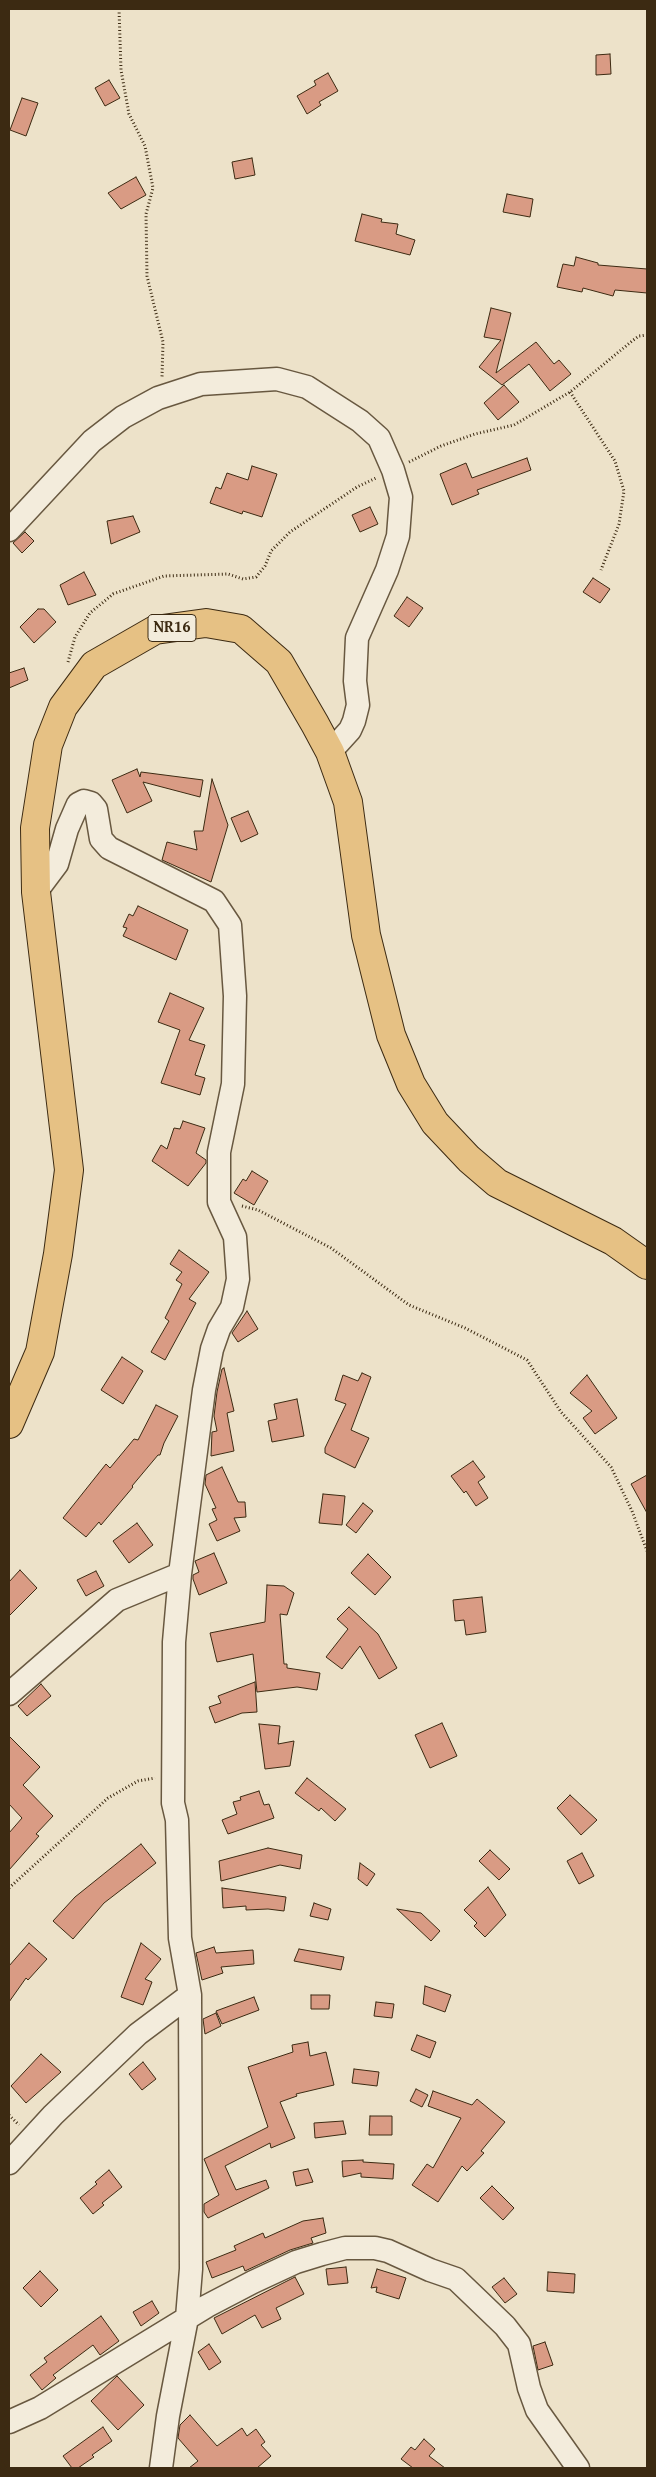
<!DOCTYPE html>
<style>
body{margin:0}
#map{position:relative;width:656px;height:2477px;overflow:hidden;background:#ede2c9;font-family:"Gentium Book Plus",serif}
canvas{display:block}
.frame{position:absolute;inset:0;border:10px solid #3c2a12;pointer-events:none}
</style>
<div id="map">
<canvas width="656" height="2477"></canvas>
<div class="frame"></div>
</div>
<script>
const context = document.querySelector('canvas').getContext('2d');
context.lineJoin = 'round';
function fillPath(path, color) { context.fillStyle = color; context.fill(path, 'evenodd'); }
const shape = rows => new Path2D(rows.map(r => 'M' + r).join(''));
function stroke(path, color, width, dash) { context.strokeStyle = color; context.lineWidth = width; context.lineCap = dash ? 'butt' : 'round'; context.setLineDash(dash || []); context.stroke(path); }
function drawText(font, color, halo, rows, align = 'center') {
  context.font = font + ' "Gentium Book Plus",serif'; context.lineWidth = 5; context.setLineDash([]); context.textBaseline = 'middle'; context.strokeStyle = halo; context.fillStyle = color; for (const [text, x, y, turn = 0] of rows) {
    context.save(); context.translate(x, y); context.rotate((+turn || 0) * Math.PI / 180); context.textAlign = isNaN(turn) ? turn : align; if (halo) context.strokeText(text, 0, 0); context.fillText(text, 0, 0); context.restore();
  }
}
const building = shape([
 [610,54,611,74,596,75,596,55,610,54],
 [328,73,338,91,319,102,321,105,307,114,297,96,316,85,314,81,328,73],
 [109,80,120,98,105,106,95,88,109,80],
 [22,98,38,103,26,136,10,130,22,98],
 [252,158,255,175,235,179,232,162,252,158],
 [136,177,146,195,121,209,108,193,136,177],
 [507,194,533,199,530,217,503,212,507,194],
 [362,214,382,219,381,222,398,224,396,234,415,240,410,255,355,241,362,214],
 [576,257,598,263,598,265,647,269,647,293,615,290,613,296,583,288,582,292,557,287,563,264,574,266,576,257],
 [491,308,511,313,496,373,536,342,554,364,559,360,571,374,550,391,529,364,502,385,479,367,501,340,484,337,491,308],
 [504,385,519,402,498,420,484,403,504,385],
 [527,458,531,470,477,490,479,494,452,505,440,474,466,463,472,478,527,458],
 [252,466,277,474,262,517,243,511,242,514,210,503,216,487,221,489,227,473,248,480,252,466],
 [370,507,378,524,360,532,352,515,370,507],
 [133,516,140,532,111,544,107,521,133,516],
 [25,532,34,541,22,553,13,543,25,532],
 [84,572,96,595,68,605,60,585,84,572],
 [593,578,610,589,600,603,583,592,593,578],
 [407,597,423,608,409,627,394,616,407,597],
 [38,609,44,609,56,622,34,643,20,627,38,609],
 [24,668,28,680,9,688,9,673,24,668],
 [137,769,140,777,141,772,203,780,200,797,143,782,152,801,127,813,112,780,137,769],
 [212,779,228,825,211,882,162,860,167,842,197,850,194,831,203,831,212,779],
 [248,811,258,834,241,842,231,818,248,811],
 [138,906,188,930,176,960,123,936,127,928,123,927,129,914,133,916,138,906],
 [170,993,204,1008,189,1040,205,1045,195,1075,205,1078,200,1095,161,1083,180,1030,158,1022,170,993],
 [183,1121,205,1128,196,1153,206,1160,206,1163,188,1186,152,1161,161,1145,167,1149,174,1128,180,1129,183,1121],
 [252,1171,268,1181,254,1205,234,1193,243,1179,246,1181,252,1171],
 [179,1250,209,1272,189,1299,196,1303,165,1360,151,1352,169,1321,165,1318,182,1284,176,1280,182,1272,170,1264,179,1250],
 [247,1311,258,1329,238,1342,232,1333,247,1311],
 [122,1357,143,1371,123,1404,101,1390,122,1357],
 [224,1368,234,1411,227,1413,234,1451,211,1456,212,1432,217,1431,214,1416,217,1392,222,1369,224,1368],
 [362,1373,371,1377,351,1430,369,1438,355,1468,325,1453,325,1448,346,1404,335,1400,343,1375,358,1381,362,1373],
 [587,1375,617,1418,595,1434,583,1418,592,1411,570,1393,587,1375],
 [297,1399,304,1436,272,1442,268,1421,277,1419,274,1404,297,1399],
 [156,1405,178,1416,164,1443,160,1455,158,1455,132,1486,133,1487,101,1525,99,1522,86,1537,63,1518,106,1464,110,1468,134,1439,138,1440,156,1405],
 [473,1461,485,1477,478,1482,488,1498,476,1506,466,1491,464,1493,451,1476,473,1461],
 [222,1467,238,1502,245,1502,246,1517,234,1518,240,1531,217,1541,209,1524,217,1520,212,1509,216,1508,205,1484,206,1475,222,1467],
 [647,1475,647,1513,631,1484,647,1475],
 [323,1494,345,1496,342,1525,319,1523,323,1494],
 [363,1503,373,1511,356,1533,346,1525,363,1503],
 [137,1523,153,1545,129,1563,113,1541,137,1523],
 [214,1553,227,1583,199,1595,193,1579,193,1575,199,1572,195,1561,214,1553],
 [368,1554,391,1577,375,1595,351,1573,368,1554],
 [20,1570,37,1588,9,1616,9,1582,20,1570],
 [96,1571,104,1586,86,1596,77,1580,96,1571],
 [267,1585,284,1586,294,1593,287,1615,280,1614,284,1664,287,1664,287,1668,320,1673,317,1690,297,1687,257,1692,253,1654,217,1662,210,1633,265,1622,267,1585],
 [482,1597,486,1632,466,1635,464,1620,455,1621,453,1600,482,1597],
 [349,1607,378,1634,397,1668,379,1679,360,1646,342,1669,326,1657,348,1629,337,1619,349,1607],
 [255,1682,257,1712,242,1713,215,1723,209,1707,221,1703,218,1696,255,1682],
 [41,1684,51,1696,27,1716,18,1706,41,1684],
 [442,1723,457,1756,430,1768,415,1735,442,1723],
 [259,1724,280,1726,278,1744,294,1741,290,1766,265,1769,259,1724],
 [9,1736,40,1767,23,1785,53,1816,36,1834,39,1836,9,1870,9,1833,22,1818,9,1804,9,1736],
 [307,1778,346,1809,335,1821,321,1808,319,1811,295,1793,307,1778],
 [259,1791,264,1805,269,1804,274,1818,228,1834,222,1820,237,1814,233,1802,241,1800,240,1797,259,1791],
 [570,1795,597,1820,581,1835,557,1808,570,1795],
 [141,1844,156,1863,104,1903,73,1939,53,1921,75,1897,141,1844],
 [268,1848,302,1855,300,1869,280,1865,221,1881,219,1861,268,1848],
 [490,1850,510,1869,499,1880,479,1861,490,1850],
 [582,1853,594,1876,579,1884,567,1861,582,1853],
 [360,1863,375,1874,367,1886,358,1879,360,1863],
 [488,1887,506,1915,485,1937,474,1926,477,1923,464,1910,488,1887],
 [222,1888,286,1897,284,1911,268,1909,246,1910,246,1906,223,1908,222,1888],
 [314,1903,331,1909,328,1920,310,1916,314,1903],
 [397,1909,421,1913,440,1931,431,1941,397,1909],
 [29,1943,47,1959,28,1980,26,1978,9,2002,9,1966,29,1943],
 [141,1943,161,1959,145,1979,152,1982,143,2005,121,1997,141,1943],
 [214,1947,216,1953,253,1950,254,1964,221,1967,223,1973,202,1980,196,1953,214,1947],
 [299,1949,344,1957,341,1970,294,1961,299,1949],
 [425,1986,451,1995,445,2012,423,2004,425,1986],
 [311,1995,330,1995,329,2009,311,2009,311,1995],
 [254,1997,259,2010,222,2024,216,2011,254,1997],
 [376,2002,394,2004,392,2018,374,2016,376,2002],
 [216,2013,221,2026,205,2034,203,2019,216,2013],
 [417,2035,436,2042,430,2058,411,2050,417,2035],
 [308,2042,310,2056,326,2052,334,2085,296,2094,297,2096,280,2102,295,2138,271,2148,270,2143,225,2166,236,2190,266,2180,269,2188,208,2218,204,2212,204,2204,219,2195,204,2159,268,2127,248,2067,293,2052,292,2045,308,2042],
 [41,2054,61,2072,26,2103,11,2086,41,2054],
 [143,2062,156,2079,142,2090,129,2074,143,2062],
 [354,2069,379,2072,377,2086,352,2083,354,2069],
 [416,2089,428,2095,422,2107,410,2101,416,2089],
 [433,2091,472,2105,477,2099,505,2122,481,2151,484,2153,467,2171,462,2166,438,2202,412,2185,427,2164,433,2168,461,2118,428,2106,433,2091],
 [370,2116,392,2116,392,2135,369,2135,370,2116],
 [343,2121,346,2134,315,2138,314,2123,343,2121],
 [363,2160,363,2162,394,2164,393,2179,361,2177,361,2173,343,2177,342,2161,363,2160],
 [308,2169,313,2182,296,2186,293,2172,308,2169],
 [109,2170,122,2187,102,2203,104,2205,93,2214,80,2198,97,2184,95,2182,109,2170],
 [492,2186,514,2208,503,2220,480,2198,492,2186],
 [323,2218,326,2233,311,2238,313,2243,290,2250,245,2271,243,2266,212,2278,206,2262,236,2250,234,2246,263,2233,265,2238,303,2221,323,2218],
 [346,2267,348,2283,328,2285,326,2269,346,2267],
 [377,2269,406,2278,399,2299,376,2292,377,2287,371,2288,377,2269],
 [40,2271,58,2290,41,2307,23,2288,40,2271],
 [548,2272,575,2274,574,2293,547,2291,548,2272],
 [295,2277,304,2294,276,2308,281,2319,262,2328,255,2315,222,2334,214,2318,295,2277],
 [504,2278,517,2294,505,2303,492,2287,504,2278],
 [152,2301,159,2313,141,2326,133,2312,152,2301],
 [101,2316,119,2341,100,2355,93,2345,53,2375,56,2378,42,2390,30,2375,47,2362,44,2358,101,2316],
 [545,2342,553,2365,538,2370,533,2346,545,2342],
 [209,2344,221,2362,209,2370,198,2352,209,2344],
 [117,2376,144,2405,118,2430,91,2401,117,2376],
 [190,2415,217,2446,242,2428,247,2436,256,2429,265,2442,261,2445,271,2456,257,2468,189,2468,198,2461,178,2438,180,2425,190,2415],
 [103,2427,112,2441,92,2455,94,2457,78,2468,72,2468,63,2456,103,2427],
 [424,2439,435,2449,429,2456,445,2468,413,2468,401,2459,411,2447,415,2450,424,2439]
]);
fillPath(building, '#d99b84');
stroke(building, '#3c2a12', 1);
const minor = shape([
 [9,530,92,441,123,417,158,398,201,384,277,379,307,387,360,421,379,438,393,470,401,497,398,536,387,570,357,638,355,681,358,705,354,721,350,730,330,752],
 [36,892,57,864,67,829,78,804,84,801,91,803,96,809,101,839,109,848,214,901,230,925,235,996,233,1084,219,1152,219,1202,235,1237,238,1279,232,1307,219,1329,212,1349,204,1390,180,1574,174,1642,173,1803,177,1820,180,1938,190,1995,191,2269,187,2318,168,2416,161,2468],
 [9,1694,117,1600,180,1574],
 [9,2163,53,2115,138,2034,190,1995],
 [9,2422,40,2408,207,2306,253,2282,296,2262,322,2254,345,2248,375,2248,388,2251,430,2270,456,2279,505,2326,519,2344,529,2388,537,2410,578,2468]
]);
const major = shape([
 [9,1424,40,1352,58,1254,69,1170,36,892,35,828,48,745,63,707,94,665,155,630,206,623,241,629,279,662,315,724,330,752,348,802,366,935,391,1035,411,1084,435,1123,469,1159,497,1183,613,1241,647,1265]
]);
stroke(minor, '#685840', 25);
stroke(major, '#3c2a12', 30);
stroke(shape([
 [119,9,121,70,129,114,145,146,153,188,146,214,147,276,163,342,162,377],
 [570,392,615,461,624,491,619,524,601,570],
 [409,462,441,446,475,434,514,425,570,392,632,341,639,336,647,335],
 [68,662,75,637,90,613,113,594,164,576,228,574,243,579,256,577,265,566,271,551,290,532,357,487,376,478],
 [242,1206,258,1210,331,1248,409,1305,465,1328,527,1360,561,1412,611,1467,632,1511,647,1551],
 [9,1888,108,1798,138,1781,155,1778],
 [9,2115,19,2125]
]), '#3c2a12', 3, [1, 2.5]);
stroke(minor, '#f3ecdc', 22);
stroke(major, '#e6c184', 28);
for (const [x, y, w] of [
 [172,628,48]
]) { const box = new Path2D(); box.roundRect(x - w / 2, y - 13.5, w, 27, 4); context.fillStyle = '#f3ecdc'; context.fill(box); stroke(box, '#3c2a12', 1); }
drawText('bold 16px', '#3c2a12', null, [
 ["NR16",172,628]
]);
</script>
